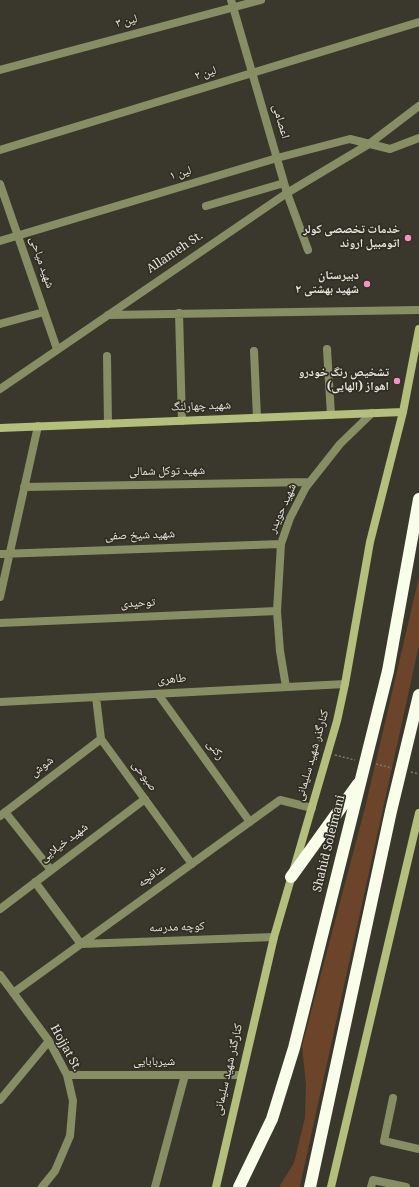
<!DOCTYPE html>
<meta charset="utf-8">
<style>
body{margin:0}
canvas{display:block;background:#3a382c}
</style>
<canvas width="419" height="1187"></canvas>
<script>
const context = document.querySelector('canvas').getContext('2d');
context.lineJoin = 'round';
function fillPath(path, color) { context.fillStyle = color; context.fill(path, 'evenodd'); }
const shape = rows => new Path2D(rows.map(r => 'M' + r).join(''));
function stroke(path, color, width, dash) { context.strokeStyle = color; context.lineWidth = width; context.lineCap = dash ? 'butt' : 'round'; context.setLineDash(dash || []); context.stroke(path); }
function drawText(font, color, halo, rows, align = 'center') {
  context.font = font + ' Georgia,"Noto Naskh Arabic",serif'; context.lineWidth = 3.5; context.setLineDash([]); context.textBaseline = 'middle'; context.strokeStyle = halo; context.fillStyle = color; for (const [text, x, y, turn = 0] of rows) {
    context.save(); context.translate(x, y); context.rotate((+turn || 0) * Math.PI / 180); context.textAlign = isNaN(turn) ? turn : align; if (halo) context.strokeText(text, 0, 0); context.fillText(text, 0, 0); context.restore();
  }
}
fillPath(shape([
 [419,577,419,645,301,1181,300,1187,279,1187,294,1163,305,1118,306,1084,302,1046,366,804]
]), '#6c442a');
stroke(shape([
 [319,752,317,751,322,730,326,728],
 [335,755,355,760],
 [376,764,392,768],
 [411,772,419,774]
]), '#7b796f', 1.5, [2, 2]);
stroke(shape([
 [231,0,287,193,308,250],
 [0,70,261,0],
 [0,150,419,22],
 [0,184,57,349],
 [206,206,284,183],
 [0,241,277,158,350,139,390,149,419,138],
 [179,313,182,421],
 [108,315,419,310],
 [0,324,44,312],
 [327,349,331,415],
 [254,351,257,418],
 [107,356,108,424],
 [0,389,287,193,369,144,419,106],
 [24,487,309,482],
 [0,554,281,544],
 [0,597,38,426],
 [0,623,277,611],
 [286,687,280,651,277,611,281,544,290,518,306,487,340,444,372,413],
 [158,694,250,822],
 [96,697,101,739,192,864],
 [0,702,345,684],
 [5,812,51,870],
 [0,816,101,739],
 [35,882,81,944],
 [0,909,145,799],
 [81,944,274,937],
 [0,975,49,1041,67,1075,73,1101,70,1136,55,1171,42,1187],
 [13,993,280,800,312,808],
 [67,1075,240,1075],
 [393,1098,384,1141,419,1149],
 [0,1100,49,1041],
 [155,1187,185,1075],
 [371,1187,373,1180,406,1187]
]), '#878e64', 8);
stroke(shape([
 [0,428,403,412],
 [216,1187,274,937,337,721,345,684,370,542,403,412,419,329],
 [331,1187,419,813]
]), '#b3bf7b', 8);
stroke(shape([
 [291,877,358,784],
 [239,1187,272,1119,294,1048,388,671,419,499],
 [310,1187,391,811,419,695]
]), '#f9feea', 12);
for (const [x, y, r, color] of [
 [408,238,4,"#f98fc9"],
 [367,284,4,"#f98fc9"],
 [397,381,4,"#f98fc9"]
]) { const dot = new Path2D(); dot.arc(x, y, r, 0, 2 * Math.PI); context.fillStyle = color; context.fill(dot); stroke(dot, '#302d22', 1.5); }
drawText('12px', '#e8e6df', '#302d22', [
 ["لین ۳",127,23,-15],
 ["لین ۲",206,75,-17],
 ["اعصامی",279,122,74],
 ["لین ۱",181,175,-17],
 ["Allameh St.",176,254,-34],
 ["شهید میاحی",40,263,71],
 ["شهید چهارلنگ",201,408,-2],
 ["شهید توکل شمالی",167,473,-1],
 ["شهید حویدر",284,509,-66],
 ["شهید شیخ صفی",140,537,-2],
 ["توحیدی",138,605,-3],
 ["طاهری",172,681,-4],
 ["رکنی",214,751,54],
 ["کنارگذر شهید سلیمانی",314,756,-74],
 ["شوش",43,768,-37],
 ["صبوحی",143,777,54],
 ["شهید خیلایی",65,844,-37],
 ["Shahid Soleimani",331,844,-76],
 ["عنافچه",153,877,-36],
 ["کوچه مدرسه",177,929,-2],
 ["Hojjat St.",64,1049,61],
 ["شیربابایی",154,1063],
 ["کنارگذر شهید سلیمانی",230,1070,-77]
]);
drawText('bold 12px', '#e8e6df', '#302d22', [
 ["خدمات تخصصی کولر",400,231],
 ["اتومبیل اروند",400,245],
 ["دبیرستان",359,277],
 ["شهید بهشتی ۲",359,291],
 ["تشخیص رنگ خودرو",389,374],
 ["اهواز (الهایی)",389,388]
], 'right');
</script>
